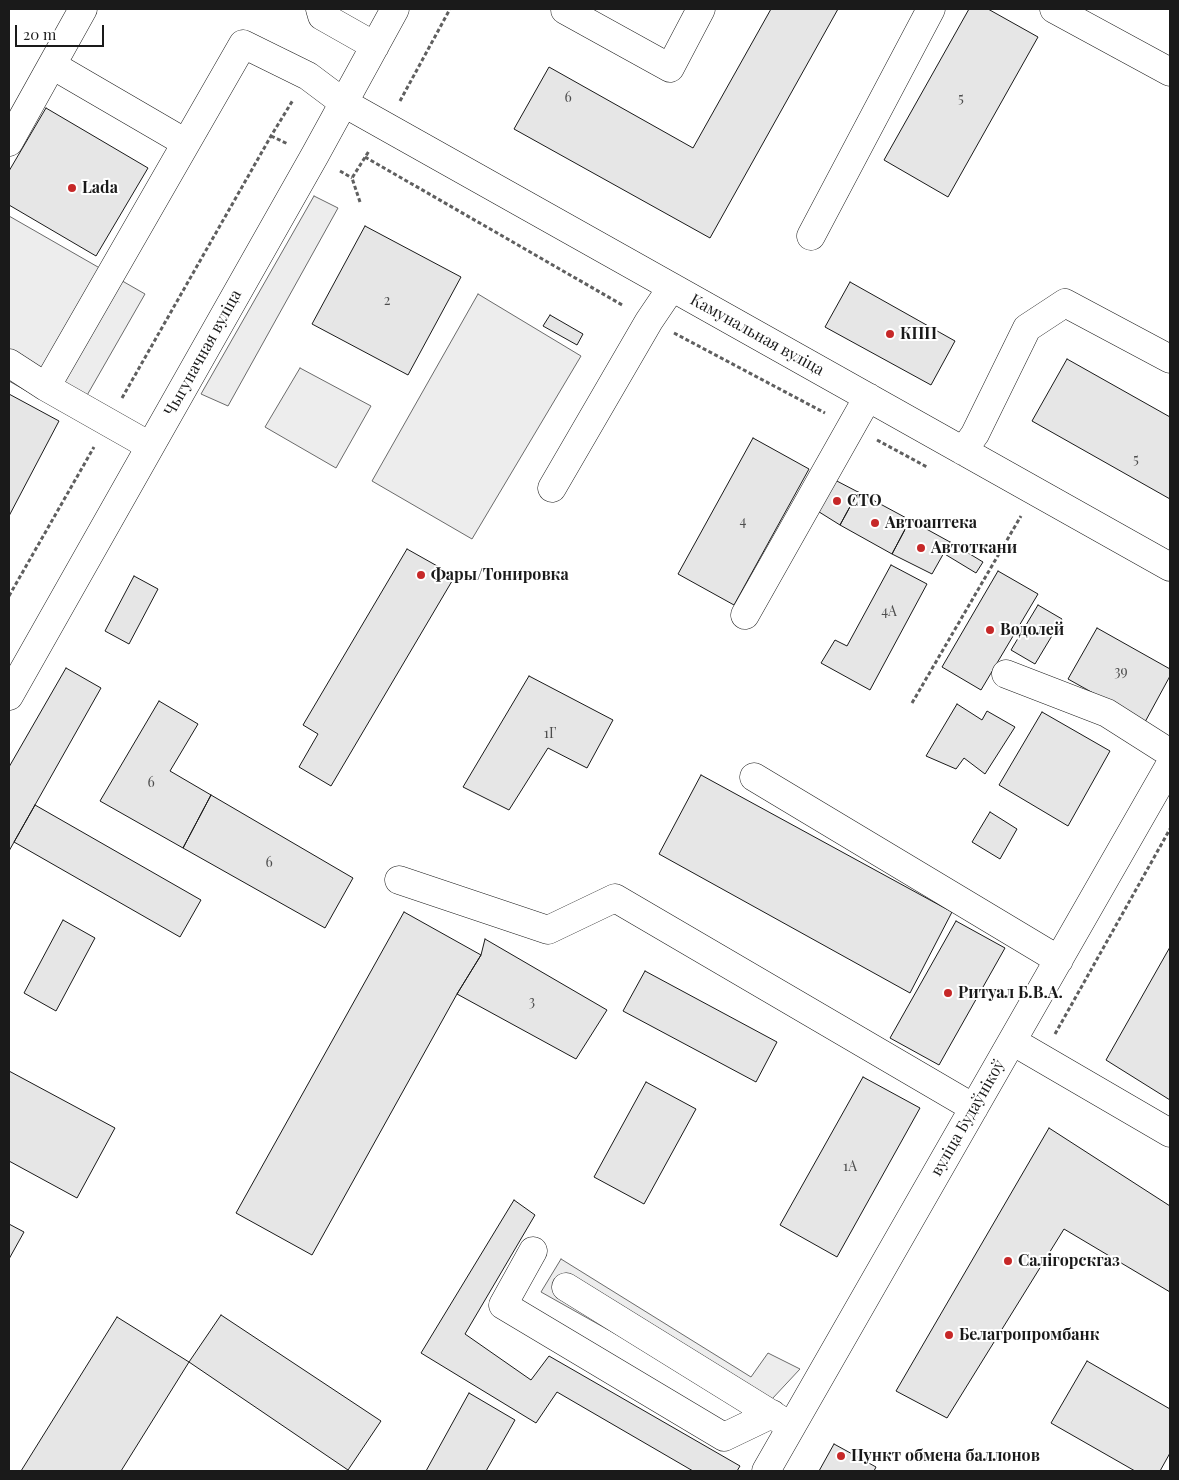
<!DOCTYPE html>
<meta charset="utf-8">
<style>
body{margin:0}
#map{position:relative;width:1179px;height:1480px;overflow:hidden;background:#fff;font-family:"Playfair Display",serif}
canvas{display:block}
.frame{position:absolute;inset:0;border:10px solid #1a1a1a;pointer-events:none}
.scale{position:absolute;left:15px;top:25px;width:89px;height:22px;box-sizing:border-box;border:2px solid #1a1a1a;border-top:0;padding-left:6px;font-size:15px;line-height:18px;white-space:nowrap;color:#1a1a1a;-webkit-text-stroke:4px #fff;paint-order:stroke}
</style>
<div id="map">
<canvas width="1179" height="1480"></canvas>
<div class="frame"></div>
<div class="scale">20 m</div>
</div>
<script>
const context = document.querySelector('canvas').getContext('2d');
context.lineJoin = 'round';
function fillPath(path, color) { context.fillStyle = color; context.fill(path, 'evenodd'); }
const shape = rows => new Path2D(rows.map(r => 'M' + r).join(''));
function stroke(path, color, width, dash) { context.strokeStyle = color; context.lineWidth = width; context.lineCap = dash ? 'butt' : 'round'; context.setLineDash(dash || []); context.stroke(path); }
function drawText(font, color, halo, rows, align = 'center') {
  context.font = font + ' "Playfair Display",serif'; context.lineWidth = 4; context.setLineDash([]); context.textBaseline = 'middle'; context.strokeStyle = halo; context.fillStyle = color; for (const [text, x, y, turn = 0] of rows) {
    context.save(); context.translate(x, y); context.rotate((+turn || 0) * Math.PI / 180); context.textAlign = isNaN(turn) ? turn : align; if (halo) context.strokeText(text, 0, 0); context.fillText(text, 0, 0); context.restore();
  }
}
const built = shape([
 [314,196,338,208,228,406,201,394,314,196],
 [9,216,145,294,74,418,9,381,9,216],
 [478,294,581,356,472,539,372,481,478,294],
 [300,368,371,406,336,468,265,427,300,368],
 [561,1259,751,1377,768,1353,800,1369,758,1414,541,1292,561,1259]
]);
fillPath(built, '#ededed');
stroke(built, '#6a6a6a', 1);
const building = shape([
 [771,9,838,9,710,238,514,129,549,67,693,148,771,9],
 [969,9,988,9,1038,37,948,197,884,160,969,9],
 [46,108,148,168,96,256,9,205,9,171,46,108],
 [365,226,461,277,408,375,312,324,365,226],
 [850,282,955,341,931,385,825,327,850,282],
 [550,315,583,334,577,345,543,326,550,315],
 [1067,359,1170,417,1170,499,1032,421,1067,359],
 [9,394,59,421,9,516,9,394],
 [753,438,809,469,734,605,678,574,753,438],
 [833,479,858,492,840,525,816,510,833,479],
 [858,492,910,520,892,554,840,525,858,492],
 [910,520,950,542,932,574,892,554,910,520],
 [950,542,983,562,976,573,943,553,950,542],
 [407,549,455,576,331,786,299,767,318,734,303,725,407,549],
 [891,565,927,584,870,690,821,663,835,640,847,646,891,565],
 [998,571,1038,594,981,690,942,667,998,571],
 [134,576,158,589,129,644,105,631,134,576],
 [1038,605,1062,619,1035,664,1011,650,1038,605],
 [1097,628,1170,669,1170,676,1145,722,1068,679,1097,628],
 [66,668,101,688,9,851,9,767,66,668],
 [529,676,613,720,587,768,548,748,509,810,463,787,529,676],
 [159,701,198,724,170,771,211,795,183,848,100,801,159,701],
 [957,704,982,720,987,711,1015,727,985,774,964,758,956,769,926,756,957,704],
 [1042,712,1110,751,1068,826,999,785,1042,712],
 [701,775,952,912,910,993,659,854,701,775],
 [211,795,353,878,325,928,183,848,211,795],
 [35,805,201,900,180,937,14,842,35,805],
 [990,812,1017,829,1000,859,972,842,990,812],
 [404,912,481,955,457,994,312,1255,236,1213,404,912],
 [63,920,95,938,56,1011,24,993,63,920],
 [956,921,1005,948,939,1065,890,1038,956,921],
 [485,939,607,1010,576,1059,457,994,481,955,485,939],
 [1170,947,1170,1100,1106,1060,1170,947],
 [645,971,777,1042,756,1082,623,1011,645,971],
 [9,1071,115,1128,77,1198,9,1161,9,1071],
 [863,1077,920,1108,837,1257,780,1225,863,1077],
 [646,1082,696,1109,644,1204,594,1177,646,1082],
 [1049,1128,1170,1206,1170,1292,1064,1229,947,1418,896,1391,1049,1128],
 [514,1200,535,1215,465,1334,531,1380,549,1356,740,1466,737,1471,693,1471,557,1392,536,1423,421,1353,514,1200],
 [9,1224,24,1232,9,1259,9,1224],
 [221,1315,381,1421,348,1470,189,1362,221,1315],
 [117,1317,189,1362,121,1471,21,1471,117,1317],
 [1087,1361,1170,1409,1170,1453,1160,1471,1135,1471,1051,1423,1087,1361],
 [469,1393,515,1420,486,1471,426,1471,469,1393],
 [834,1444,876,1467,874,1471,819,1471,834,1444]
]);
fillPath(building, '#e6e6e6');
stroke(building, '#1a1a1a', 1);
const minor = shape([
 [320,9,322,16,375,46],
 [565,9,565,10,670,68,701,9],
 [1054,9,1170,72],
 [52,65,186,143],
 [9,142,83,9],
 [811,236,931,9],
 [9,363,46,387,150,446],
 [46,387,243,44,308,76,344,103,1170,567],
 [963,451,975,434,1027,328,1065,303,1170,359],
 [552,488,649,321,672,287],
 [745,615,868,397],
 [1006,674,1107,713,1170,753],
 [9,696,315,155,395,9],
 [754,777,1059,960],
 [399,880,548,930,615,898,974,1108],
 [1012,1041,1170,1133],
 [533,1251,503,1305,724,1437,772,1414],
 [566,1287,784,1422],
 [766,1471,1170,765]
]);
stroke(minor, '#1a1a1a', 29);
stroke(shape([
 [400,101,450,9],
 [271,136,288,144],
 [365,157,624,306],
 [340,171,352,178],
 [360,202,352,178,369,151],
 [674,333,825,413],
 [122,398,271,136,293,100],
 [877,440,927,467],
 [9,596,94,447],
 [912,703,1021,516],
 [1055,1034,1170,829]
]), '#5f5f5f', 3, [4, 2.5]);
stroke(minor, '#fff', 28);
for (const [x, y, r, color] of [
 [72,188,5,"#c62828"],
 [890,334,5,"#c62828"],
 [837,501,5,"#c62828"],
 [875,523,5,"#c62828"],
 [921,548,5,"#c62828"],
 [421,575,5,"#c62828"],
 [990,630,5,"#c62828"],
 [948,993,5,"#c62828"],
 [1008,1261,5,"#c62828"],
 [949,1335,5,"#c62828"],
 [841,1456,5,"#c62828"]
]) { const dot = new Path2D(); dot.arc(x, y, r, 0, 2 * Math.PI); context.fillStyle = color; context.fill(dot); stroke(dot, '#fff', 2); }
drawText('14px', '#4d4d4d', null, [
 ["6",568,98],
 ["5",961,99],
 ["2",387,301],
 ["5",1136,460],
 ["4",743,522],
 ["4А",889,612],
 ["39",1121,672],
 ["1Г",550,734],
 ["6",151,783],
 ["6",269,863],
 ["3",532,1002],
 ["1А",850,1167]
]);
drawText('bold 16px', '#1a1a1a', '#fff', [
 ["Lada",82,188],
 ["КПП",900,334],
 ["СТО",847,501],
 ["Автоаптека",885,523],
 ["Автоткани",931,548],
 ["Фары/Тонировка",431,575],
 ["Водолей",1000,630],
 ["Ритуал Б.В.А.",958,993],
 ["Салігорскгаз",1018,1261],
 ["Белагропромбанк",959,1335],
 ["Пункт обмена баллонов",851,1456]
], 'left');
drawText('16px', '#1a1a1a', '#fff', [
 ["Камунальная вуліца",757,335,29],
 ["Чыгуначная вуліца",203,353,-61],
 ["вуліца Будаўнікоў",968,1118,-60]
]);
</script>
